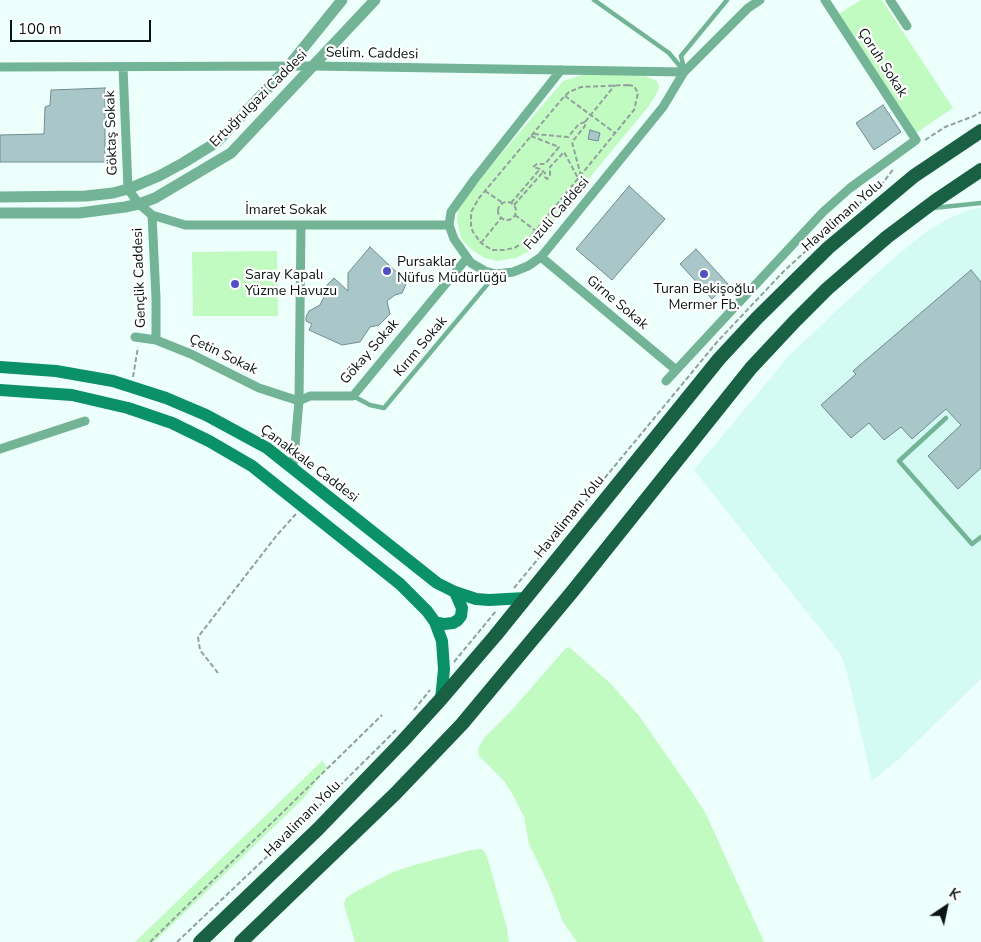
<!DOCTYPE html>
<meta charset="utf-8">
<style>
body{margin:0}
#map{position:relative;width:981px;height:942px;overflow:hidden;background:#edfffb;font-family:"Nunito Sans",sans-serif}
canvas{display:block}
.north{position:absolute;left:921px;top:882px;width:50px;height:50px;-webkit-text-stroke:4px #fff;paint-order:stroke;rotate:34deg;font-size:14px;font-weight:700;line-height:20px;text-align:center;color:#0a1513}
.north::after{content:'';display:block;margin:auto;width:18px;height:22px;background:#0a1513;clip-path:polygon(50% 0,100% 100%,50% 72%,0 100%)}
.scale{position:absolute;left:10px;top:20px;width:141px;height:22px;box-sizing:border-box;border:2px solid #0a1513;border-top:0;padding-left:6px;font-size:15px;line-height:18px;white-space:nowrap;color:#0a1513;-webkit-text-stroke:4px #fff;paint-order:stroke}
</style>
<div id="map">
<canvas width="981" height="942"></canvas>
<div class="north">K</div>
<div class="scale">100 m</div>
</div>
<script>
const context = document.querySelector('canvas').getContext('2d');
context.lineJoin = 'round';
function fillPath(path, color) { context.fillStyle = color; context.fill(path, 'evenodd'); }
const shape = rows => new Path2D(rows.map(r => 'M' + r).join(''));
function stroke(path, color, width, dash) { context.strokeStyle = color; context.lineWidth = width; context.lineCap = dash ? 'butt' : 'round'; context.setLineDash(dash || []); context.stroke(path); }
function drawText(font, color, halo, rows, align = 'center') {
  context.font = font + ' "Nunito Sans",sans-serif'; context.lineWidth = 4.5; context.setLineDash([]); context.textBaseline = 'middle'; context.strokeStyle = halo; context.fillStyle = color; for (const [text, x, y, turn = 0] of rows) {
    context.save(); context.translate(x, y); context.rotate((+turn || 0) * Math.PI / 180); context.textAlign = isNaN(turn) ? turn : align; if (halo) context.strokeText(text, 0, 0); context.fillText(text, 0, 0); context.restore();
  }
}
fillPath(shape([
 [981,208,981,679,899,759,872,781,848,676,841,655,694,470,789,356,833,314,888,263,926,232,946,220,968,210]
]), '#d3fbf3');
fillPath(shape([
 [861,0,882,0,953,108,916,133,839,14],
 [585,74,641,74,657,81,659,87,657,93,648,107,529,251,516,258,497,261,485,258,472,250,462,240,457,222,458,211,463,199,563,81],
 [277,251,278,316,193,316,192,252],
 [569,647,610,683,640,717,692,792,706,814,764,942,577,942,563,922,548,883,529,844,524,817,513,795,504,781,479,756,478,749,484,738,512,710,566,648],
 [322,761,327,767,303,799,154,942,135,942],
 [482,849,487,856,507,928,509,942,355,942,344,904,346,898,353,893,393,872,411,866,471,850]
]), '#c1fbc1');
const building = shape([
 [105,88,105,162,0,162,0,135,44,134,45,107,50,105,51,90,105,88],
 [883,105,901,132,874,150,856,123,883,105],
 [590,130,600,133,598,141,588,139,590,130],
 [629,186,665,219,612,280,576,249,629,186],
 [370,247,407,282,402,293,395,295,387,301,390,314,379,325,370,327,360,342,342,345,309,330,312,324,306,321,306,317,309,311,320,305,324,297,322,290,334,278,348,291,348,273,370,247],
 [696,249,728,284,712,299,680,264,696,249],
 [971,270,981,282,981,468,958,489,928,456,961,425,946,409,912,439,901,427,884,440,869,423,851,438,821,405,856,374,853,371,971,270]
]);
fillPath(building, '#a9c7c9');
stroke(building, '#708c8e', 1);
stroke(shape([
 [628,85,634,86,638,93,634,110,527,241,514,248,504,250,492,250,481,243,473,232,471,226,471,212,479,198,562,99,569,92,581,87,628,85],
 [565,96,615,133],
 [534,134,568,137,579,124,585,122],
 [531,136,559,147,545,164,537,164,533,167,540,169,545,173,545,177,547,179,550,176,550,167,564,152,578,178],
 [925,140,945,127,974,116,981,112],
 [581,176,572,142,585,126,585,122,615,85],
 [485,191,503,203],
 '498 211a9 9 0 1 1 18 0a9 9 0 1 1-18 0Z',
 [511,203,540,169],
 [514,205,544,171],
 [515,215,536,231],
 [824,235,882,184,894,168],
 [481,243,501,218],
 [133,377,138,347],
 [514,588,717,342,784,271,818,240],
 [454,662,496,611],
 [218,673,200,650,198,637,277,535,296,514],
 [414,710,430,690],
 [150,942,382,715],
 [177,942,296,829,396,730]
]), '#92a19e', 2, [5, 2.5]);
stroke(shape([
 [594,0,669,53,684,71],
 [684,69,681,56,727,0],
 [933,208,981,203],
 [353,396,370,405,384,408,496,274],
 [946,418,899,461,972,544,981,537]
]), '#73b496', 4.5);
stroke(shape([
 [890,0,907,26],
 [0,67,313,66,684,72],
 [123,67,128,189,139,204,152,215,185,225,449,225],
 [561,70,474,180,451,212,449,225,454,239,471,263,485,271,496,274,513,272,528,266,541,257,663,107,684,72,748,8,760,0],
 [152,215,156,298,156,340],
 [541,257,675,369],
 [135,337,156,340,191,354,259,388,299,401,301,225],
 [666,381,823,212,850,188,916,140,825,0],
 [0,449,85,421],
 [293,468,299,401,310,396,353,396,467,258]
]), '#73b496', 9);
stroke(shape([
 [0,197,86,196,113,193,128,189,159,176,183,163,217,142,287,68,342,0],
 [0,213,79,213,125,207,139,204,155,198,231,153,375,0]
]), '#73b496', 11);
stroke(shape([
 [0,367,56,371,113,381,166,398,206,415,267,448,437,583,455,592,476,599,489,600,525,598],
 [0,390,72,395,128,408,172,423,209,441,252,466,400,584,427,611,435,622,442,641,444,669,441,699],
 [435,622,444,624,453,623,458,620,461,616,462,608,455,592]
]), '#0b9166', 12);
stroke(shape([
 [200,942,318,829,401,743,441,699,495,636,719,359,757,318,828,248,914,176,981,131],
 [241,942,395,794,462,724,572,592,751,368,795,321,827,289,887,237,935,201,981,170]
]), '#196044', 14);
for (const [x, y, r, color] of [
 [387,271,5,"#4e50c6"],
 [704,274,5,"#4e50c6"],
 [235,284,5,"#4e50c6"]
]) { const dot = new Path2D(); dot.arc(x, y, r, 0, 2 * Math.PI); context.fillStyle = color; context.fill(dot); stroke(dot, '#fff', 2); }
drawText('14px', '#0a1513', '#fff', [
 ["Selim. Caddesi",372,54,1],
 ["Çoruh Sokak",882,63,57],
 ["Ertuğrulgazi Caddesi",259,99,-45],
 ["Göktaş Sokak",112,133,-92],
 ["İmaret Sokak",286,211],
 ["Fuzuli Caddesi",557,214,-49],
 ["Havalimanı Yolu",843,216,-41],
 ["Gençlik Caddesi",140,278,-92],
 ["Girne Sokak",617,303,40],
 ["Kırım Sokak",421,347,-50],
 ["Gökay Sokak",370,352,-49],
 ["Çetin Sokak",223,355,26],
 ["Çanakkale Caddesi",309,464,37],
 ["Havalimanı Yolu",570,517,-51],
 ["Havalimanı Yolu",303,819,-45]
]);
drawText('14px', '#0a1513', '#fff', [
 ["Pursaklar",397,263],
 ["Nüfus Müdürlüğü",397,279],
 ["Saray Kapalı",245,276],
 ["Yüzme Havuzu",245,292],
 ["Turan Bekişoğlu",704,290,"center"],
 ["Mermer Fb.",704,306,"center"]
], 'left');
</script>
